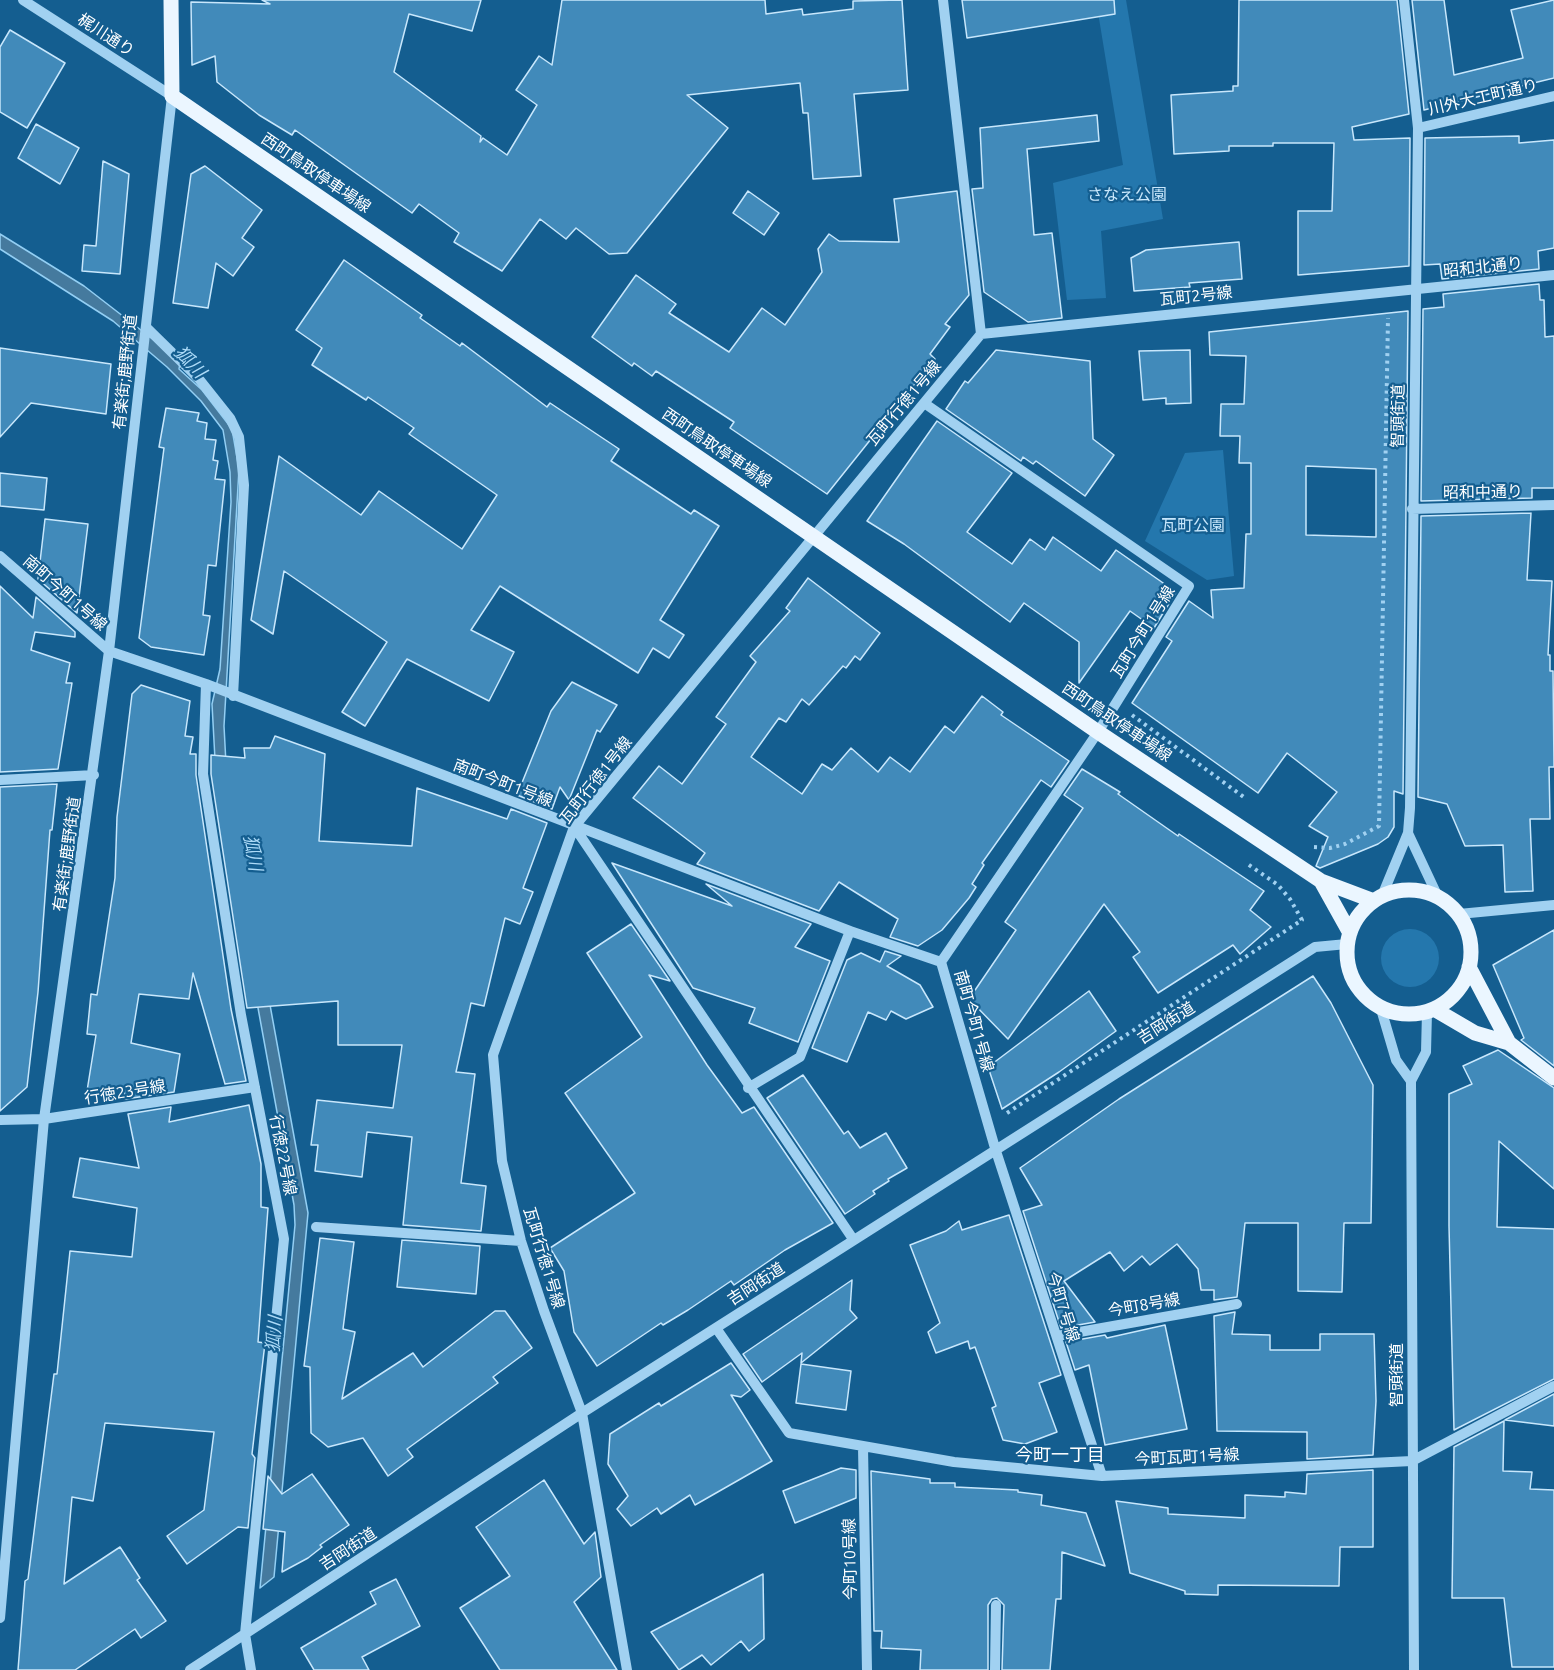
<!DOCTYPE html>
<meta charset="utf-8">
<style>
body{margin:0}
canvas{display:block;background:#145e90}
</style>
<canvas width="1554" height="1670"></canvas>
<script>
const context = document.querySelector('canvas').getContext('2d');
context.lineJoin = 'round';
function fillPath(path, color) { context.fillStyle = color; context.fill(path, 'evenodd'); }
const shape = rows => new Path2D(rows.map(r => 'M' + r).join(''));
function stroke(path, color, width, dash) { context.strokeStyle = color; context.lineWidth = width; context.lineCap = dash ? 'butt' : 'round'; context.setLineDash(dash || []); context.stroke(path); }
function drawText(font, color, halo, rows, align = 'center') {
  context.font = font + ' Ubuntu,"Noto Sans JP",sans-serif'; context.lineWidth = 4.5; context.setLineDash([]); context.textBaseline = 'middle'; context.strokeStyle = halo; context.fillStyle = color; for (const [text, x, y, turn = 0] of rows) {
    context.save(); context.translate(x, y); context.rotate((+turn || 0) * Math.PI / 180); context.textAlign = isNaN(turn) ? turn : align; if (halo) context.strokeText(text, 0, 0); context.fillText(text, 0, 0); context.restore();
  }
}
fillPath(shape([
 [1096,0,1126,0,1163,219,1101,231,1106,298,1067,300,1053,183,1123,165],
 [1223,450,1234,576,1207,580,1145,541,1185,453],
 '1381 958a29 29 0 1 1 58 0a29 29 0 1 1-58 0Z'
]), '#2477ad');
const water = shape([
 [0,234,84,286,168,351,180,363,179,369,202,390,232,429,239,469,224,726,226,764,308,1213,274,1577,260,1588,295,1225,294,1205,216,778,212,704,220,669,231,502,230,472,223,430,201,401,167,367,113,321,0,249,0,234]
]);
fillPath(water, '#457a9e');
stroke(water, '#93cff4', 1.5);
const building = shape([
 [262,0,481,0,472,31,409,14,394,72,481,136,480,142,483,138,507,155,537,105,516,90,539,56,552,65,562,0,765,0,766,14,802,9,803,15,853,9,853,1,902,0,908,90,854,94,861,176,813,179,808,113,803,113,800,83,687,95,728,128,627,253,609,254,576,228,566,239,540,219,502,271,454,242,459,233,419,204,412,213,295,130,292,135,259,115,217,82,215,56,192,65,191,2,270,4,262,0],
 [962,0,1114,0,1115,14,967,38,962,0],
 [1239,0,1397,0,1409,114,1352,127,1354,140,1410,138,1409,266,1298,275,1298,211,1332,211,1334,143,1273,143,1273,146,1229,146,1229,151,1174,154,1171,95,1233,91,1233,86,1238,86,1239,0],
 [1412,0,1444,0,1454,75,1523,58,1511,10,1554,0,1554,78,1424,110,1412,0],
 [10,30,65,63,27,128,0,112,0,47,10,30],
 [1097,115,1099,141,1027,149,1034,235,1052,233,1062,318,1028,322,984,292,972,189,983,188,980,128,1097,115],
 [36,124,79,148,60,184,18,158,36,124],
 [1519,136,1519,143,1554,140,1554,248,1538,251,1539,269,1442,279,1440,264,1424,265,1425,138,1519,136],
 [103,161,129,174,120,274,82,271,84,245,96,246,103,161],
 [205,166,262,210,242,238,254,247,233,276,216,263,208,308,173,303,191,174,205,166],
 [748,191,779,213,764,235,733,213,748,191],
 [957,191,969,295,945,324,950,327,930,354,935,359,827,494,730,428,734,422,656,371,652,376,634,363,632,366,592,337,636,275,676,304,669,313,729,352,762,308,785,325,822,272,818,249,829,234,839,241,899,242,894,199,957,191],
 [1239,242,1242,279,1189,283,1190,287,1134,291,1131,258,1146,250,1239,242],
 [344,260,422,315,420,318,460,346,462,343,547,407,550,403,619,449,611,461,691,514,694,510,719,526,660,620,684,635,669,658,653,648,638,673,500,586,471,630,514,652,489,701,407,659,365,726,342,712,387,642,284,571,273,634,251,620,279,456,361,515,379,491,462,549,497,495,409,434,414,428,368,397,366,400,312,365,322,348,296,330,344,260],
 [1539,284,1540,300,1544,300,1545,337,1554,336,1554,488,1532,488,1532,498,1421,501,1423,309,1444,307,1443,294,1539,284],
 [1408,311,1403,794,1394,791,1394,827,1388,837,1378,844,1320,868,1316,866,1328,837,1309,826,1337,792,1287,753,1258,793,1132,703,1172,641,1166,637,1189,601,1213,618,1211,590,1244,588,1246,534,1251,534,1251,463,1239,463,1240,436,1220,436,1221,404,1244,404,1246,356,1210,355,1209,332,1408,311],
 [1306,466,1376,469,1376,537,1306,535,1306,466],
 [0,348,111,364,106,414,31,403,0,437,0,348],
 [996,350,1090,361,1093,439,1114,455,1085,496,1036,461,1033,464,1023,457,1021,461,946,409,965,381,968,383,996,350],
 [1190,350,1191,403,1166,404,1166,398,1143,400,1139,351,1190,350],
 [166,408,199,413,197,421,207,423,205,439,216,440,213,460,218,461,215,479,225,480,216,566,208,565,203,615,210,616,204,655,151,647,139,638,164,448,159,447,166,408],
 [937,421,1012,473,967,532,1012,564,1030,539,1045,550,1053,537,1101,571,1116,550,1176,592,1154,628,1130,611,1079,683,1079,642,1024,603,1010,622,904,544,867,521,937,421],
 [0,473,47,478,44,510,0,506,0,473],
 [1531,513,1527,580,1552,581,1548,655,1550,655,1550,671,1553,671,1554,767,1549,767,1550,819,1530,819,1533,891,1505,892,1503,845,1465,846,1447,804,1418,797,1421,516,1531,513],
 [45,519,88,524,77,613,38,579,45,519],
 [808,578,880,633,860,660,855,656,846,668,843,666,809,705,802,699,786,722,779,718,751,757,802,794,822,764,832,770,851,748,878,772,890,757,910,772,945,726,954,733,982,696,1003,712,1001,715,1069,761,1051,787,1041,780,982,863,984,865,972,884,976,887,969,898,942,930,918,946,890,937,898,919,839,882,819,911,697,864,705,853,633,798,659,766,682,784,726,724,716,717,756,662,750,656,790,611,786,608,808,578],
 [0,586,33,618,36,597,75,632,75,637,35,632,31,650,70,663,66,683,72,683,58,769,0,772,0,586],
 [572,682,617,705,600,732,597,730,569,800,560,787,552,809,517,795,551,711,572,682],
 [141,685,190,701,185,736,193,737,190,754,196,754,196,775,231,1009,246,1081,225,1084,193,973,189,999,139,994,131,1043,180,1054,174,1092,125,1099,123,1087,87,1091,96,1035,87,1034,91,994,97,995,115,878,117,817,132,694,141,685],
 [275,736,325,754,319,841,412,846,417,788,507,819,511,809,547,823,523,888,533,892,520,924,505,918,484,1006,471,1003,456,1072,475,1074,461,1183,486,1186,481,1231,403,1225,412,1137,367,1132,362,1177,315,1171,318,1145,311,1145,317,1100,393,1108,402,1045,338,1045,338,1001,247,1008,211,774,211,755,245,758,244,748,270,748,275,736],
 [1082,769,1120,792,1118,794,1178,836,1179,834,1264,891,1250,910,1271,927,1240,954,1233,945,1158,993,1133,957,1140,952,1104,904,1008,1039,969,999,1016,930,1005,922,1083,808,1064,795,1082,769],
 [57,784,52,830,50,830,38,992,27,1087,0,1111,0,787,57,784],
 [612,863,732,906,706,884,811,924,795,947,830,961,798,1042,749,1023,755,1008,693,988,612,863],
 [631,924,670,981,649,975,707,1065,742,1113,754,1107,833,1223,785,1250,734,1285,731,1281,688,1310,663,1325,661,1323,597,1366,574,1332,564,1271,550,1248,635,1193,565,1093,642,1037,587,953,631,924],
 [1554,930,1554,1066,1521,1040,1524,1038,1493,965,1554,930],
 [885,951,901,956,887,966,920,985,933,1007,906,1019,891,1011,886,1020,868,1012,847,1062,812,1048,847,960,861,953,880,962,885,951],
 [1313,976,1331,1003,1373,1085,1371,1223,1344,1223,1342,1292,1298,1291,1298,1223,1245,1223,1237,1297,1214,1300,1214,1290,1201,1290,1198,1269,1177,1244,1150,1265,1142,1256,1124,1271,1110,1252,1064,1281,1095,1322,1061,1328,1023,1211,1042,1205,1020,1168,1119,1099,1313,976],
 [1089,991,1116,1031,1059,1072,1002,1109,988,1067,1089,991],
 [1498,1050,1554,1088,1554,1189,1499,1141,1497,1227,1554,1229,1554,1379,1454,1430,1449,1226,1449,1094,1472,1084,1463,1066,1498,1050],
 [803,1075,844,1134,848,1131,860,1148,886,1133,907,1168,888,1179,889,1181,873,1191,875,1194,845,1214,767,1098,803,1075],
 [249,1105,261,1164,261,1207,268,1208,258,1342,265,1343,252,1454,255,1458,248,1528,238,1527,187,1564,167,1536,204,1510,214,1432,105,1423,93,1501,72,1497,64,1584,120,1547,140,1578,137,1580,166,1621,141,1638,135,1629,75,1670,18,1670,25,1581,28,1579,54,1374,57,1374,70,1251,132,1257,137,1208,73,1197,80,1158,139,1168,128,1114,171,1107,169,1122,249,1105],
 [1009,1215,1061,1375,1039,1383,1057,1432,1025,1444,1003,1440,992,1408,996,1406,975,1347,970,1349,968,1341,936,1353,928,1332,940,1323,910,1245,946,1231,959,1221,962,1230,1009,1215],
 [320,1238,354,1242,343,1329,355,1332,342,1399,413,1353,423,1367,495,1311,505,1311,532,1348,493,1377,498,1383,407,1449,413,1457,388,1476,363,1438,328,1447,311,1433,310,1367,304,1366,320,1238],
 [402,1240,480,1246,476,1294,397,1287,402,1240],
 [852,1280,850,1310,857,1318,801,1363,802,1353,762,1382,743,1354,852,1280],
 [1235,1312,1232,1334,1270,1335,1270,1350,1320,1350,1320,1334,1374,1334,1376,1401,1373,1455,1307,1459,1307,1432,1217,1431,1214,1316,1235,1312],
 [1165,1325,1187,1429,1105,1445,1089,1365,1075,1370,1066,1342,1105,1335,1107,1338,1165,1325],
 [731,1363,750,1390,741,1397,731,1395,772,1461,695,1505,690,1495,661,1514,657,1508,631,1526,617,1509,628,1496,608,1464,610,1434,659,1403,661,1406,731,1363],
 [801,1364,851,1371,846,1410,796,1403,801,1364],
 [1554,1394,1554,1426,1505,1420,1554,1394],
 [1504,1421,1503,1471,1532,1472,1530,1489,1554,1490,1554,1667,1512,1667,1504,1598,1452,1598,1454,1447,1504,1421],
 [841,1468,856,1470,856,1498,795,1523,783,1491,841,1468],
 [1373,1470,1373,1547,1340,1547,1339,1586,1218,1585,1218,1595,1185,1594,1185,1591,1130,1573,1116,1501,1168,1508,1168,1514,1245,1518,1245,1495,1285,1497,1285,1492,1306,1494,1307,1474,1373,1470],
 [871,1471,930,1479,930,1483,955,1483,955,1487,1018,1490,1018,1492,1042,1495,1041,1505,1086,1513,1105,1566,1062,1552,1061,1599,1056,1599,1050,1670,1002,1670,1004,1605,997,1598,992,1599,988,1605,988,1670,920,1670,921,1650,881,1648,882,1631,874,1631,871,1471],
 [312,1474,349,1525,320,1545,322,1547,308,1558,282,1572,285,1532,263,1529,268,1476,282,1494,312,1474],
 [544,1480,584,1544,595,1532,601,1577,574,1602,617,1670,500,1670,460,1608,510,1576,476,1527,544,1480],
 [763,1574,764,1639,749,1651,741,1641,711,1665,702,1655,679,1670,651,1632,763,1574],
 [396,1579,420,1626,362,1657,369,1670,314,1670,301,1648,376,1604,370,1592,396,1579]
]);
fillPath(building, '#418aba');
stroke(building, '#c8e7fc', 1.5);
stroke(shape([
 [1132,715,1245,798],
 [1314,847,1330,848,1345,844,1379,826,1388,318],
 [1007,1113,1302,920,1290,899,1278,885,1246,863]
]), '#a1d1f1', 4, [3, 4.5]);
stroke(shape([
 [1418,128,1554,96],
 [146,327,199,379,230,418,239,437,244,485,233,696],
 [981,334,1554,275],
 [924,403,1189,586,1098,732,941,962],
 [1412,509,1554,505],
 [0,556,109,651,206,684,850,931,941,962,995,1148,1102,1476],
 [206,684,203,774,241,1015,284,1239,245,1634,251,1670],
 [0,780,94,775],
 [575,828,853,1239],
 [1408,833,1438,897],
 [1382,896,1408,833,1410,808,1418,128,1404,0],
 [1459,914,1554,905],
 [1381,1009,1396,1060,1411,1081],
 [748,1088,800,1057,850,931],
 [0,1120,44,1119,255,1087],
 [316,1227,521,1241],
 [716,1328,789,1433,954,1462,1102,1476,1412,1461,1554,1386],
 [1057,1336,1237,1304],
 [863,1447,867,1670],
 [0,1618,44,1119,109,651,172,96,23,0],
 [190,1670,582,1413,1315,947,1347,944],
 [627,1670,582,1413,544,1311,521,1241,502,1161,493,1055,574,827,981,334,943,0],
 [995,1670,996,1605],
 [1414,1670,1411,1081,1426,1052,1427,1012]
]), '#a1d1f1', 10);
stroke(shape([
 [171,0,172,96,1098,732,1321,881,1374,901],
 [1321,881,1350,933],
 '1347 952a62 62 0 1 1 124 0a62 62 0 1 1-124 0Z',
 [1469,967,1509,1043,1554,1078],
 [1434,1009,1475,1033,1509,1043]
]), '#ebf6ff', 15);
drawText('16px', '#fff', '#145e90', [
 ["梶川通り",106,35,33],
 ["川外大工町通り",1483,97,-13],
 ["西町鳥取停車場線",316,173,34],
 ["昭和北通り",1483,267,-6],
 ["瓦町2号線",1196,296,-6],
 ["有楽街;鹿野街道",125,372,-84],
 ["瓦町行徳1号線",904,403,-50],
 ["智頭街道",1398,416,-89],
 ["西町鳥取停車場線",717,448,34],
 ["昭和中通り",1483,492,-1],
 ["南町今町1号線",65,593,41],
 ["瓦町今町1号線",1143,632,-58],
 ["西町鳥取停車場線",1117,722,34],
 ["瓦町行徳1号線",596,780,-52],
 ["南町今町1号線",503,783,21],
 ["有楽街;鹿野街道",67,854,-82],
 ["南町今町1号線",974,1021,74],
 ["吉岡街道",1166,1023,-32],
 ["行徳23号線",125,1092,-9],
 ["行徳22号線",283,1155,79],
 ["瓦町行徳1号線",544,1258,73],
 ["吉岡街道",756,1284,-33],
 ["今町8号線",1144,1305,-10],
 ["今町7号線",1063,1307,72],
 ["智頭街道",1397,1375,-90],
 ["今町瓦町1号線",1187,1457,-3],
 ["吉岡街道",348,1549,-33],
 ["今町10号線",850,1559,-91]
]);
drawText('16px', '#c8e7fc', '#145e90', [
 ["さなえ公園",1127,195],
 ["瓦町公園",1193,526]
]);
drawText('italic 18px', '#addbf8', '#145e90', [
 ["狐川",190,362,47],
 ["狐川",253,853,80],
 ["狐川",274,1334,-85]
]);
drawText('18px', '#fff', '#145e90', [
 ["今町一丁目",1060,1455]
]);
</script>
